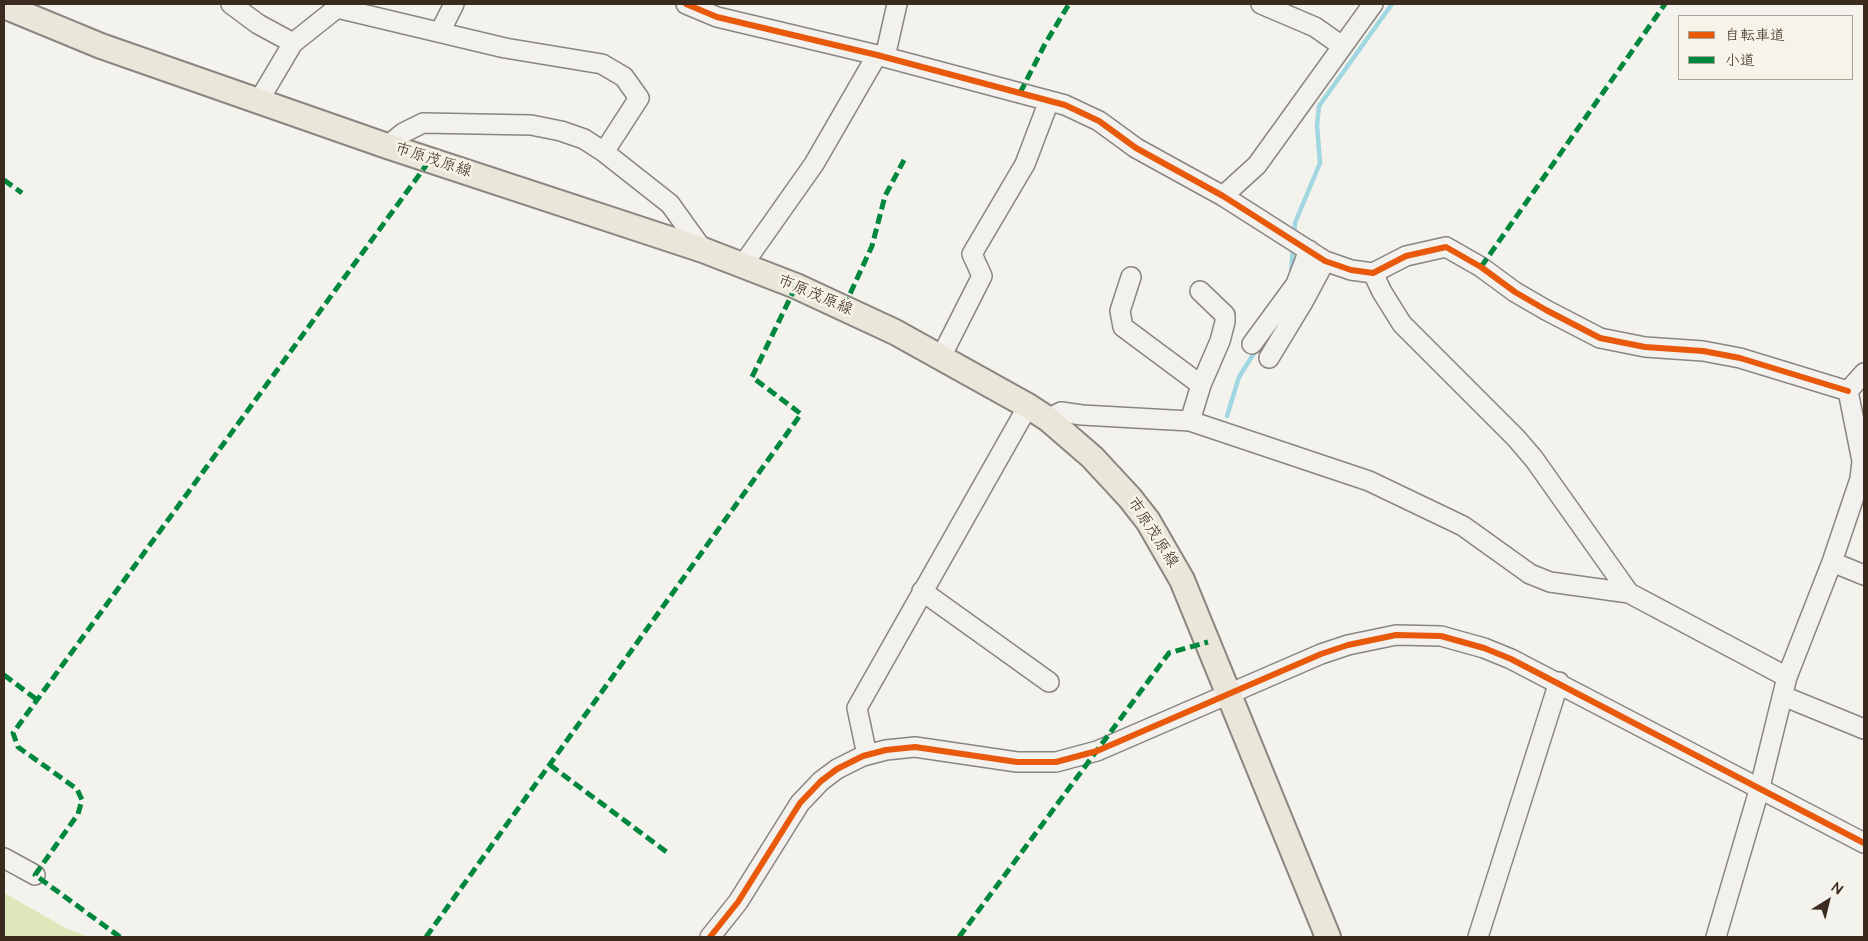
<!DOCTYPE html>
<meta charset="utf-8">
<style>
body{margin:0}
#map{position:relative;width:1868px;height:941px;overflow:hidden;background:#f4f2ec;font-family:"Architects Daughter","Klee One",sans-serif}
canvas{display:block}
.frame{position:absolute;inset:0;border:5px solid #3b2a1e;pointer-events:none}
.legend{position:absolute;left:1678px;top:15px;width:175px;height:65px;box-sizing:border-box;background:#f7f3e8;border:1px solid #aca397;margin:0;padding:6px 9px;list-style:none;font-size:15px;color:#3b2a1e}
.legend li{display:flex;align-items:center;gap:10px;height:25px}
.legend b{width:25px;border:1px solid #aca397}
.north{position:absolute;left:1803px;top:876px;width:50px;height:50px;-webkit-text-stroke:4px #f7f3e8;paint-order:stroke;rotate:36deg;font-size:14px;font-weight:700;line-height:20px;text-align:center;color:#3b2a1e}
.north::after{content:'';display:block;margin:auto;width:18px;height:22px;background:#3b2a1e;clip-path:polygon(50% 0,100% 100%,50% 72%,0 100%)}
</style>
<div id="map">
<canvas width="1868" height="941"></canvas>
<div class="frame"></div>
<ul class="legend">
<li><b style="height:6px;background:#e8590c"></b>自転車道</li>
<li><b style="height:6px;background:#00873e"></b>小道</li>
</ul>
<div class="north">N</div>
</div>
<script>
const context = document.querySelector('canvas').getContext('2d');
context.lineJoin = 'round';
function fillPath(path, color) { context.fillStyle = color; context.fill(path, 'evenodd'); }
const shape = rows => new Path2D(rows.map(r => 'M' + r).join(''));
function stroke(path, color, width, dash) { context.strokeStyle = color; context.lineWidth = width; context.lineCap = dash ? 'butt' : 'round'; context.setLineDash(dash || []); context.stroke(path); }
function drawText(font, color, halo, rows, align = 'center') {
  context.font = font + ' "Architects Daughter","Klee One",sans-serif'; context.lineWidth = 5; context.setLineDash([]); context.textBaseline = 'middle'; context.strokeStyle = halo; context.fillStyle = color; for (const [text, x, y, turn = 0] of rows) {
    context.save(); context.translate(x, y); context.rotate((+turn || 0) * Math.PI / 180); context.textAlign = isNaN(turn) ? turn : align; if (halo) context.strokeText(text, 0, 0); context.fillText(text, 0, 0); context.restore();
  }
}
fillPath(shape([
 [4,893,66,928,88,937,4,937]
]), '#dde7bb');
stroke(shape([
 [1294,236,1295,223,1320,163,1317,125,1319,106,1392,4],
 [1291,276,1293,246],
 [1227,416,1239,377,1256,350]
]), '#a1d7e0', 4.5);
const minor = shape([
 [231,4,258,24,293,43],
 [686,4,717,17,877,55,1065,105,1099,121,1136,148,1223,196,1325,261,1351,270,1373,273,1406,256,1446,247,1481,267,1515,292,1546,310,1600,338,1645,347,1703,351,1740,358,1848,391],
 [1261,4,1315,27,1342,46],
 [440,32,454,4],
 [885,57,897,4],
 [258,102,293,43,337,8,505,48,602,64,624,77,639,98,604,152],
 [387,146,403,133,423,123,531,125,561,131,584,139,604,152,670,204,703,250],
 [1223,196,1257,165,1373,4],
 [742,266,814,164,877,55],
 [1373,273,1382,292,1402,324,1516,438,1534,459,1629,593],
 [1131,277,1120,311,1123,327,1201,385],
 [1252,344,1296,284,1309,250],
 [941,357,982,276,972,254,1025,164,1049,101],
 [1269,358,1303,302,1325,261],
 [1048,419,1061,412,1082,415,1190,421,1369,481,1463,526,1530,574,1550,582,1629,593,1787,677],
 [1190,421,1201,385,1220,341,1225,322,1225,315,1200,291],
 [1832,562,1864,575],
 [922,591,1049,682],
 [1783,696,1864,729],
 [867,755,857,708,1028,406],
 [4,858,35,875],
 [710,937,738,902,800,803,821,781,837,769,863,756,886,750,915,747,1017,762,1056,762,1097,751,1321,654,1348,645,1396,635,1441,636,1484,648,1511,659,1864,843],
 [1478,937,1559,682],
 [1716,937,1760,787,1787,677,1832,562,1860,479,1862,461,1848,391,1864,373]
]);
const major = shape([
 [4,6,101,46,387,146,703,250,796,286,895,332,1028,406,1048,419,1092,457,1130,498,1148,521,1182,580,1328,937]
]);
stroke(minor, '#898580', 22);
stroke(major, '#898580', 28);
stroke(minor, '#f2f1ed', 19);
stroke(major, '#ebe6da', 24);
stroke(shape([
 [1020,93,1045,44,1069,4],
 [4,180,22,193],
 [1481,267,1665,4],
 [844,307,872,246,885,196,904,160],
 [4,675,36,699],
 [550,765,668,853],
 [120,937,35,875,78,814,82,800,77,789,18,747,13,733,430,160],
 [426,937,801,414,752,377,796,286],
 [959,937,1169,653,1208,642]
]), '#00873e', 5, [10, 5]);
stroke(shape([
 [686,4,717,17,877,55,1065,105,1099,121,1136,148,1223,196,1325,261,1351,270,1373,273,1406,256,1446,247,1481,267,1515,292,1546,310,1600,338,1645,347,1703,351,1740,358,1848,391],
 [710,937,738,902,800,803,821,781,837,769,863,756,886,750,915,747,1017,762,1056,762,1097,751,1321,654,1348,645,1396,635,1441,636,1484,648,1511,659,1864,843]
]), '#e8590c', 6);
drawText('16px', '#3b2a1e', '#f7f3e8', [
 ["市原茂原線",433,161,18],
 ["市原茂原線",815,296,23],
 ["市原茂原線",1152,533,57]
]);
</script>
